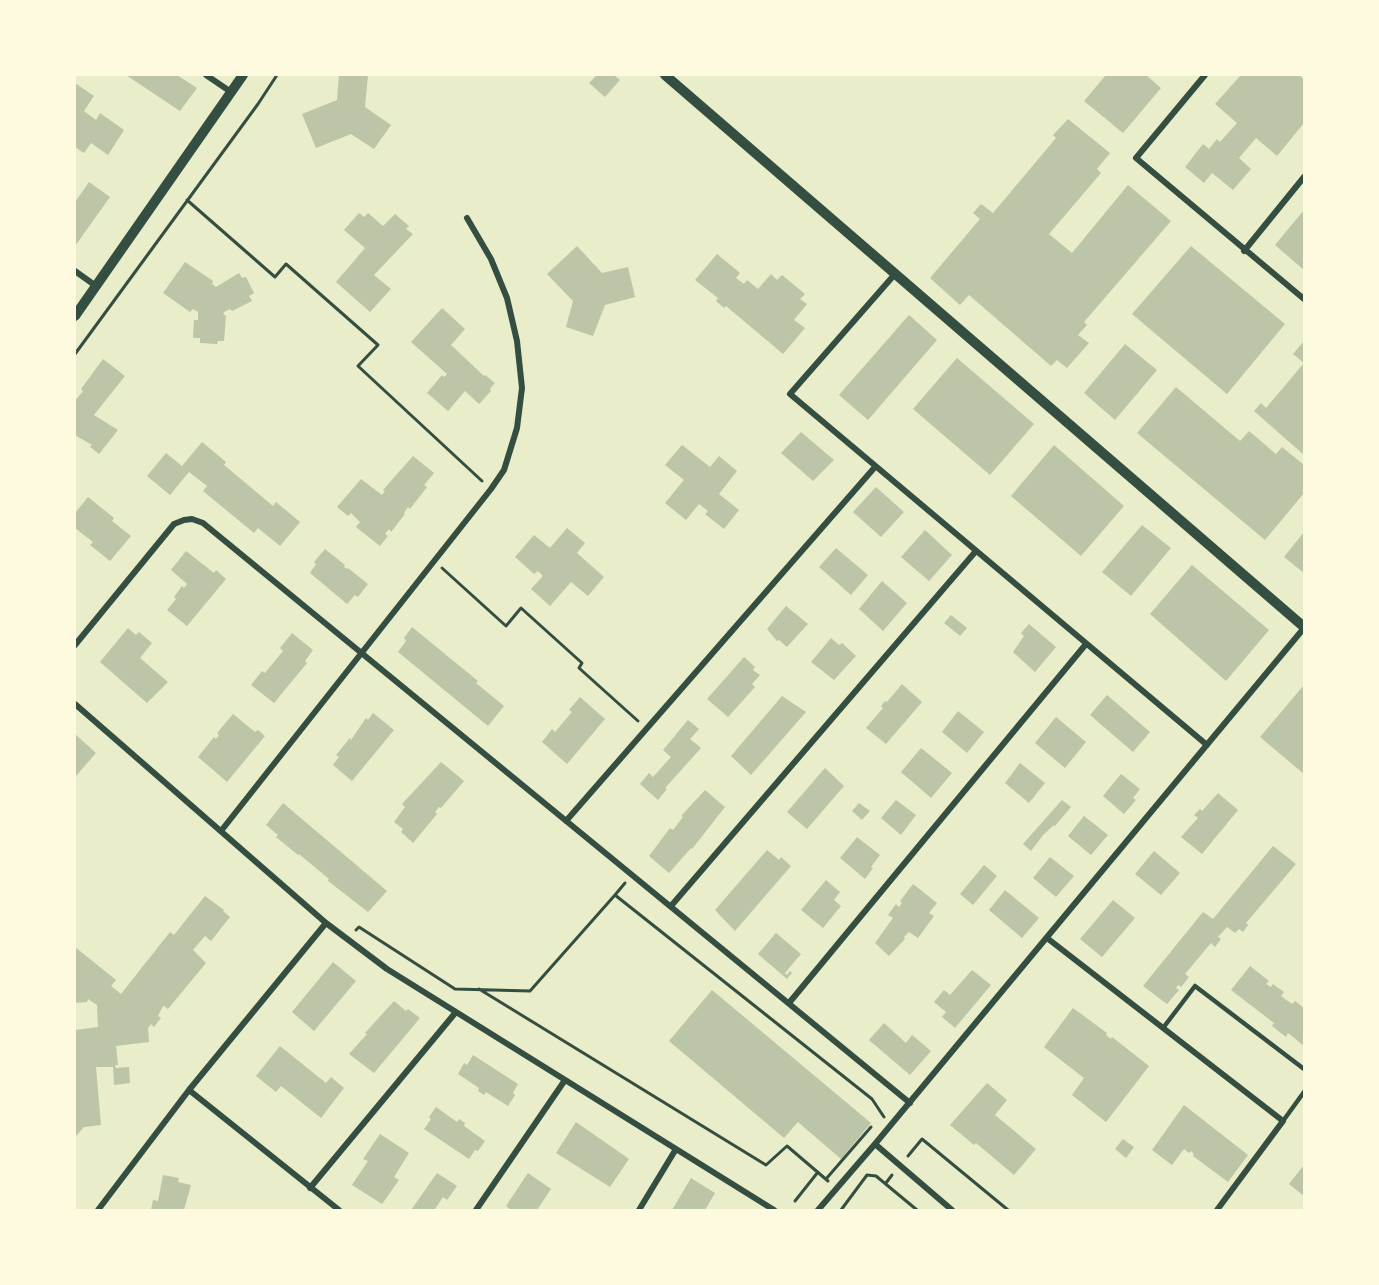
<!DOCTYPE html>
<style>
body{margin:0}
#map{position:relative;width:1379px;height:1285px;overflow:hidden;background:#e9edc9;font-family:"IBM Plex Serif",serif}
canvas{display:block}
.frame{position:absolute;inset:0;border:76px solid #fefae0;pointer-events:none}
</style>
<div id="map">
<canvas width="1379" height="1285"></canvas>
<div class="frame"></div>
</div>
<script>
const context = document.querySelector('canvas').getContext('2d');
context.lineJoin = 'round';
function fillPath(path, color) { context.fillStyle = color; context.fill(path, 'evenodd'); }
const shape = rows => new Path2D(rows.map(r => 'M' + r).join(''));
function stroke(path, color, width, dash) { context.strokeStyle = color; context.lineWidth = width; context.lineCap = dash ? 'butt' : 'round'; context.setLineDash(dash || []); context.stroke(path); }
fillPath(shape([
 [126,75,177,75,197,88,180,111],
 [339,75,368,75,365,107,391,125,374,149,351,134,316,148,302,114,337,100],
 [597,75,614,75,620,80,605,97,589,83],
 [1106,75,1146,75,1161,88,1123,133,1084,101],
 [1241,75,1299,75,1304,79,1304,123,1277,156,1256,138,1239,158,1251,169,1233,190,1212,173,1204,183,1185,167,1203,144,1209,149,1217,139,1220,142,1237,123,1215,104],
 [75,83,94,96,84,111,96,120,100,113,124,130,108,155,91,143,84,153,75,147],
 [1068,119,1110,153,1097,169,1101,173,1049,234,1072,253,1128,185,1171,221,1084,322,1087,325,1078,335,1089,343,1067,368,1057,360,1051,366,969,295,960,305,930,278,980,219,973,213,981,204,993,213,1056,138,1053,135],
 [89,182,110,197,75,246,75,202],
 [1304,210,1304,270,1275,245],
 [359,213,364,217,368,213,383,226,395,214,409,226,406,229,413,234,374,275,391,289,370,312,336,282,365,248,344,230],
 [577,246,602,273,628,267,635,297,605,305,593,336,566,327,573,301,547,274],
 [1191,246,1285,324,1227,394,1132,314],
 [717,254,740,273,736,278,744,284,747,280,758,289,771,274,777,280,782,275,805,294,800,299,807,304,794,320,805,328,783,354,726,306,724,308,716,301,718,298,695,280],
 [185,262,213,281,212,284,216,287,239,273,242,278,246,277,254,293,249,296,252,301,232,311,230,309,224,312,223,314,226,316,224,341,218,341,217,344,200,343,200,338,193,338,194,320,198,320,198,312,193,309,190,312,163,293],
 [442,308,465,329,451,345,484,376,485,375,495,383,490,389,491,391,479,404,465,391,448,411,427,393,442,375,444,377,447,374,411,342],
 [909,315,937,340,868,420,839,395],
 [1304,341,1304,363,1293,354],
 [1125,344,1157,370,1115,420,1084,393],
 [957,358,1034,424,990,475,913,409],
 [103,359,125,376,94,415,118,430,99,454,90,447,92,445,75,435,75,401,83,391,81,389],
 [1304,363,1304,455,1254,411,1261,403,1266,408],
 [1176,387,1240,441,1249,431,1276,454,1282,447,1304,465,1304,493,1265,540,1137,433],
 [801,432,834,460,813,481,781,453],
 [202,442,226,462,224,465,273,506,276,502,300,522,280,546,258,528,254,533,203,491,207,486,189,472,170,495,147,476,166,453,182,466],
 [682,445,710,467,719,456,737,471,719,494,739,510,724,529,705,514,708,511,699,504,686,520,665,503,684,480,665,465],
 [1054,445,1124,506,1081,556,1011,496],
 [413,456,434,473,424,485,427,487,410,509,408,507,404,513,405,514,391,532,389,529,385,534,388,536,380,546,356,527,360,522,351,513,348,516,337,507,361,479,382,495,385,491,383,490],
 [876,487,904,512,881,537,853,512],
 [88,497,114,518,112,521,131,536,110,561,90,545,93,542,75,528,75,513],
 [1142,525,1171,548,1131,596,1102,572],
 [567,528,585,543,577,553,604,577,588,596,571,582,550,606,531,589,543,576,538,571,534,574,515,557,534,535,550,548],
 [925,530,952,555,929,581,901,557],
 [1304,532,1304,573,1284,557],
 [836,548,868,575,851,595,819,567],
 [325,549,345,565,344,567,347,569,348,568,368,584,358,597,355,595,347,604,310,573,316,564,314,562],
 [186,551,214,573,216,570,226,579,187,626,167,610,176,599,174,597,182,586,184,588,187,584,171,570],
 [1192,565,1269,630,1226,681,1150,614],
 [882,581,907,603,883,631,859,609],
 [786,606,808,624,787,647,779,640,777,641,767,629],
 [951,615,967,628,960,636,944,623],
 [1029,624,1056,647,1035,672,1013,652,1024,636,1021,633],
 [412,627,478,681,476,683,504,706,488,726,398,652,406,641,404,638],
 [128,628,136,635,139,632,152,643,140,658,168,682,147,703,100,662],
 [292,633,313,650,305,661,307,663,274,703,251,685,262,671,265,673,283,651,280,648],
 [831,638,839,645,842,643,856,656,834,680,811,662],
 [744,657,755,667,753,670,760,675,752,684,755,687,728,717,707,699],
 [902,684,922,702,886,744,866,728,883,708,881,706,885,701,887,702],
 [1304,685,1304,774,1260,737],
 [1107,695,1150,732,1133,752,1090,715],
 [782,696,806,712,751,775,731,756],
 [580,697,605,719,567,764,542,742,552,729,555,732,572,712,569,710],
 [958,711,984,732,967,753,942,732],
 [373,713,394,730,352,781,333,765,339,757,336,755,350,738,351,740,366,718,368,720],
 [233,714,255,732,258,730,265,736,227,782,198,757,214,737,216,739,219,735,217,733],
 [1056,717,1086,742,1065,768,1035,743],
 [688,720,699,729,690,739,701,748,665,788,667,789,658,800,640,784,649,773,653,777,671,757,663,750],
 [75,734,96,753,75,777],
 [921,748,952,773,931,798,901,772],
 [441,762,464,781,441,808,439,807,435,812,437,814,413,843,401,832,403,829,394,822,405,807,402,804],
 [1020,763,1045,783,1029,803,1005,783],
 [825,768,844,786,807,829,787,812],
 [1121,774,1140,789,1133,798,1136,800,1124,814,1103,796],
 [705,790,725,807,692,849,691,848,669,873,649,856,670,828,673,830,683,817,681,816],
 [1218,793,1238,810,1202,854,1181,837,1198,818,1194,815,1200,809,1202,811],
 [896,800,916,815,901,835,881,818],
 [1062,800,1071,807,1055,826,1054,825,1044,834,1031,851,1023,844],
 [283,803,387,891,368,912,328,881,329,879,299,854,298,855,276,837,278,835,266,825],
 [859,803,870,811,862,820,852,811],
 [1084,816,1108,835,1091,855,1068,836],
 [857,837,880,855,871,867,873,868,865,879,840,858],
 [1273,846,1296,864,1246,923,1248,925,1243,932,1239,929,1235,933,1227,927,1218,937,1221,939,1215,947,1211,943,1185,974,1189,977,1181,987,1178,985,1176,988,1179,990,1167,1004,1143,986,1203,912,1213,919],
 [767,850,779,860,781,857,791,866,735,931,715,910],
 [1154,851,1180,873,1161,895,1135,874],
 [1050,857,1074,876,1056,897,1033,878],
 [984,865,997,876,973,905,960,894],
 [826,880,840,892,834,900,841,906,823,928,801,910],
 [913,884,937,903,929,913,934,916,918,938,909,932,904,937,905,939,889,956,875,943,893,918,888,915,896,904,899,907,902,903,900,901],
 [1005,890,1039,918,1022,938,989,910],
 [205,896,224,910,223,911,230,917,211,941,205,936,193,950,206,963,168,1009,164,1006,162,1008,158,1016,161,1018,154,1027,151,1024,148,1028,149,1042,116,1046,118,1065,115,1065,116,1068,129,1067,130,1083,114,1085,113,1067,96,1067,101,1125,84,1127,75,1137,75,1030,98,1027,97,1005,88,999,87,1002,75,1003,75,947,116,980,111,986,121,994,170,932,174,935],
 [1113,900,1135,918,1102,957,1080,939],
 [776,933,801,954,785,973,787,975,790,971,792,973,787,979,758,954],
 [333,962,356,981,314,1031,292,1012],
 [1250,966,1269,981,1266,984,1271,987,1273,984,1284,992,1281,996,1292,1004,1295,1001,1304,1008,1304,1046,1288,1033,1286,1037,1272,1026,1274,1023,1231,990],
 [972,970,991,985,955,1028,942,1017,946,1012,934,1002,944,990,950,995],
 [712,990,871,1123,841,1159,798,1122,784,1138,669,1041],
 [394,1001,406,1011,408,1009,420,1018,374,1073,349,1054,367,1034,365,1033],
 [1073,1008,1107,1033,1106,1035,1111,1039,1112,1037,1149,1066,1106,1122,1072,1095,1084,1078,1044,1047],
 [884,1023,906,1043,912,1035,931,1051,910,1075,869,1040],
 [280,1046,326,1083,331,1077,344,1088,321,1118,281,1086,276,1092,256,1076],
 [473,1055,518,1084,513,1093,515,1095,508,1106,486,1092,484,1095,478,1091,479,1088,458,1074,464,1063,467,1065],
 [987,1083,1007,1100,995,1115,1036,1149,1014,1175,976,1143,974,1145,950,1125],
 [1184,1105,1248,1155,1228,1182,1193,1156,1194,1154,1191,1151,1189,1153,1184,1149,1172,1165,1152,1150],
 [436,1107,457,1122,459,1119,465,1123,464,1126,485,1141,478,1151,475,1150,469,1159,424,1129,431,1119,429,1117],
 [576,1122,629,1159,610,1187,556,1153],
 [380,1134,409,1153,394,1177,399,1180,382,1204,352,1185,368,1161,363,1159],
 [1123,1139,1134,1147,1126,1158,1115,1149],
 [1304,1165,1304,1196,1289,1184],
 [437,1173,457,1186,447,1200,443,1197,435,1209,437,1210,411,1210],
 [528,1173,551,1189,537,1210,511,1210,506,1206],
 [163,1175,179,1178,178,1182,191,1185,184,1210,151,1210,153,1200,158,1201],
 [691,1178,715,1193,705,1210,672,1210]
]), '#bcc5a7');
stroke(shape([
 [187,200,275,277,286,264,378,345,358,366,482,481],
 [75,354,258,104,277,75],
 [442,568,506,626,521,608,582,663,579,668,638,721],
 [625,883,615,895,872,1099,884,1117],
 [356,930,359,927,455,989,530,991,615,895],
 [479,989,766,1165,787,1146,828,1181],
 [908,1156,922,1139,1008,1210],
 [826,1179,871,1127],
 [886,1183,892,1175],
 [795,1201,818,1172],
 [841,1210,867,1175,876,1176,917,1210]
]), '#344e41', 3);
stroke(shape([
 [1163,1028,1195,986,1304,1069],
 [1283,1121,1304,1092]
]), '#344e41', 4.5);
stroke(shape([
 [206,75,231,92],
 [1205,75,1136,158,1304,299],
 [1244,251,1304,177],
 [75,271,96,286],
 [895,274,790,394,1207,745],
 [75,645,174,524,184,520,192,519,203,523,910,1103],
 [75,704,326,923,387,969,774,1210],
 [566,821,875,467],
 [221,831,491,489,504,470,517,428,522,388,517,341,507,298,491,259,467,218],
 [671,906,976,551],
 [1047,938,1283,1121,1217,1210],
 [789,1003,1086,644],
 [189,1090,339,1210],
 [875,1144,952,1210],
 [310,1188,456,1012],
 [98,1210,189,1090,326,923],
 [476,1210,565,1080],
 [639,1210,676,1149],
 [818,1210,875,1144,1304,628]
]), '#344e41', 6);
stroke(shape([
 [665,75,1304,627],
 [75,316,243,75]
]), '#344e41', 10);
</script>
